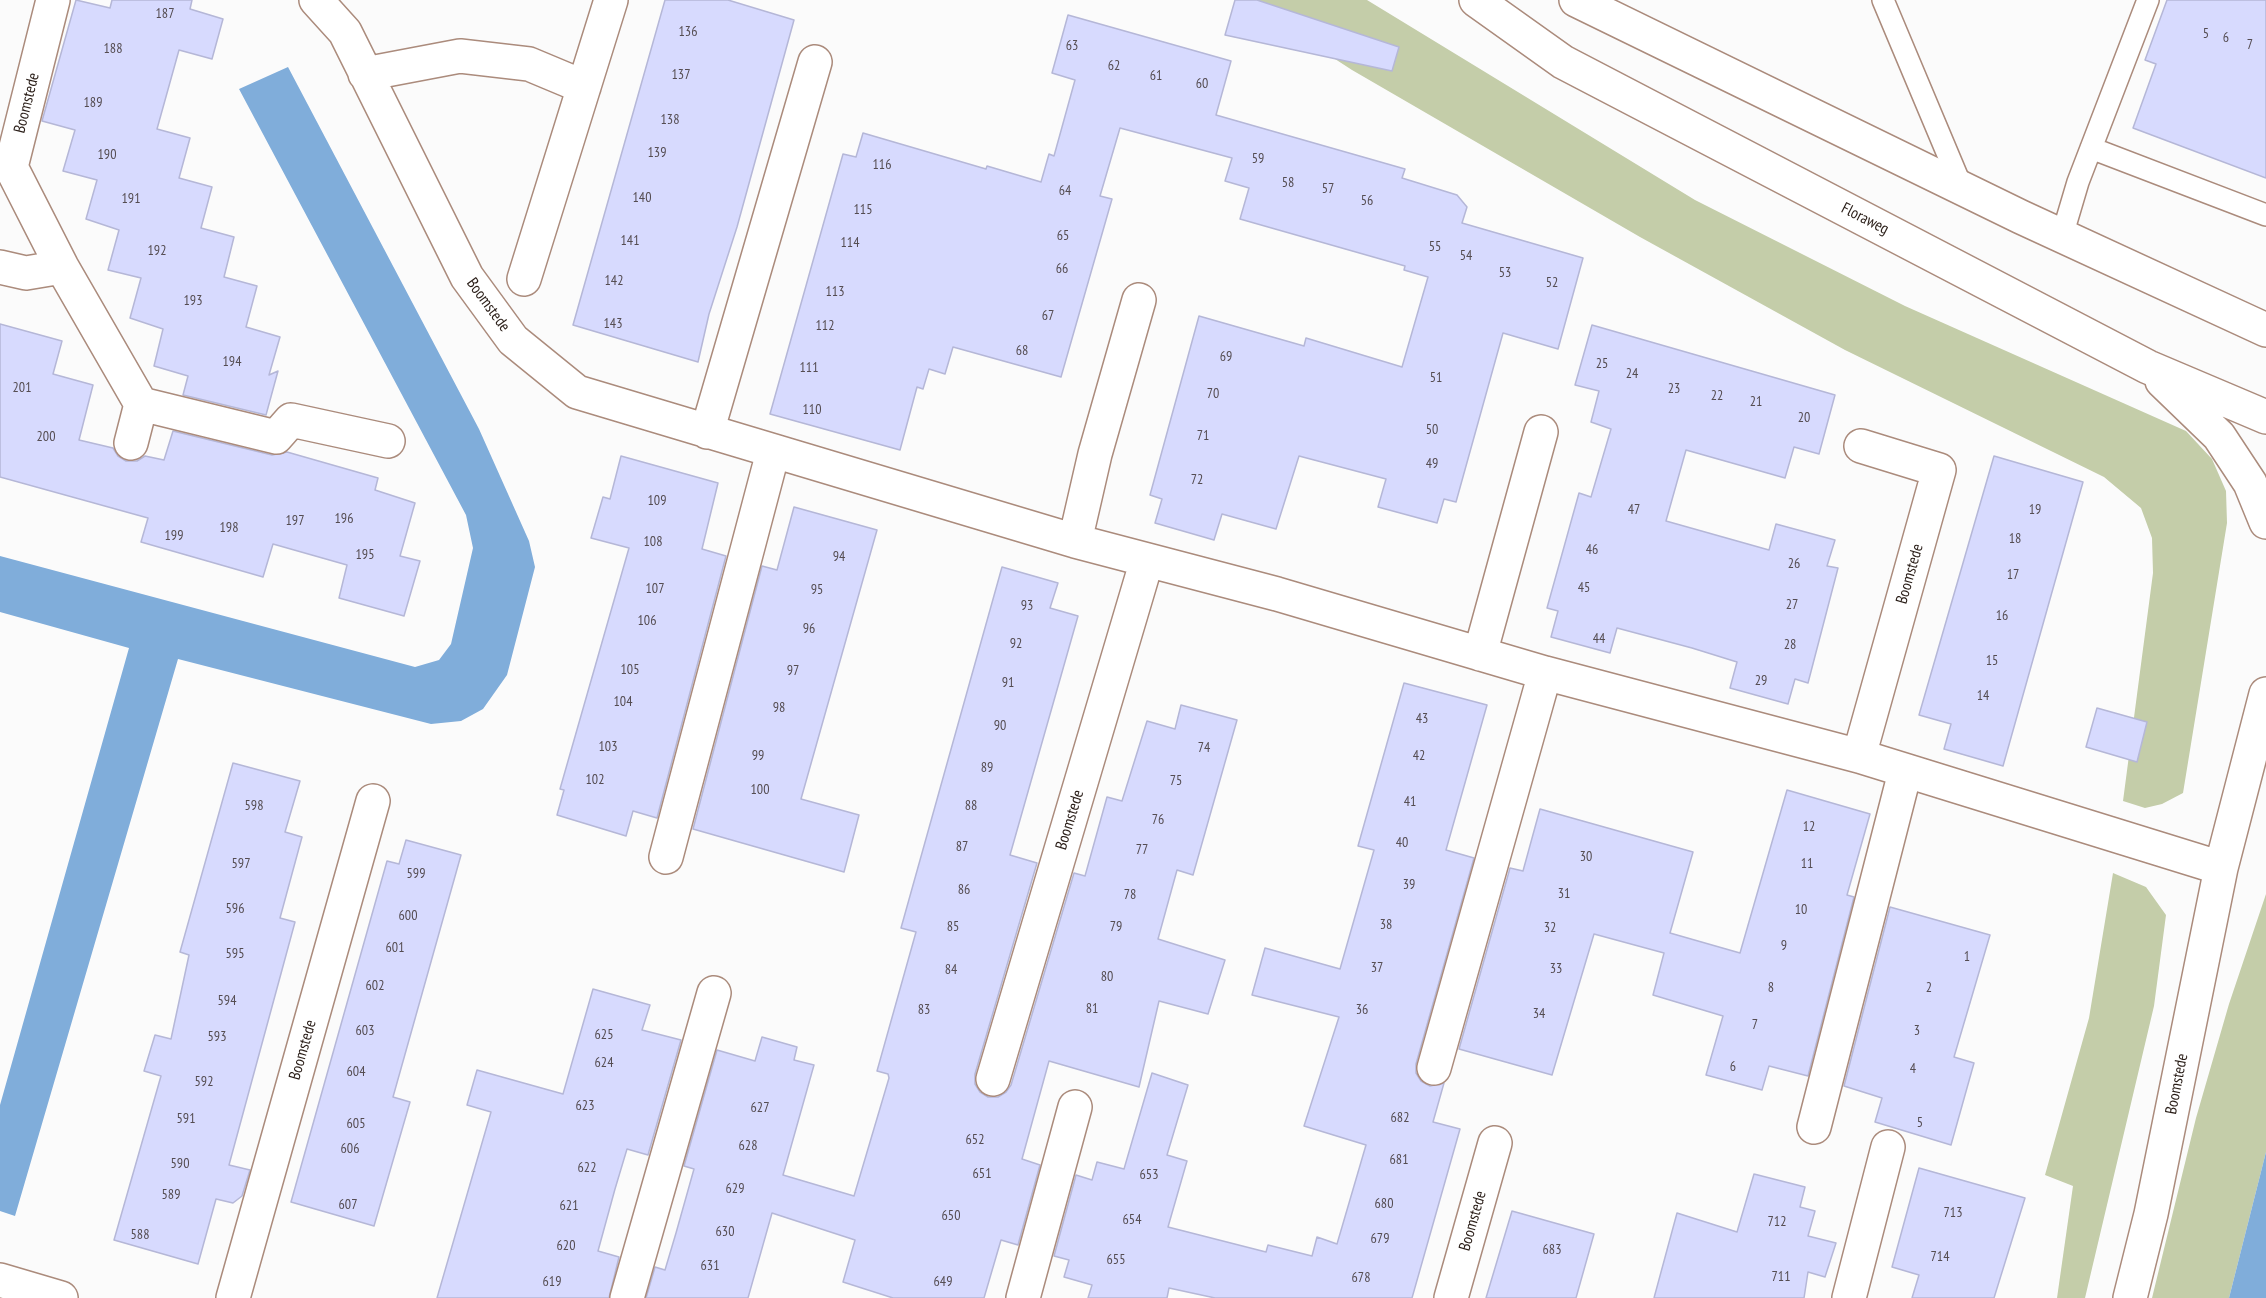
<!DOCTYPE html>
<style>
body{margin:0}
canvas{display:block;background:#fbfbfb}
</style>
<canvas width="2266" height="1298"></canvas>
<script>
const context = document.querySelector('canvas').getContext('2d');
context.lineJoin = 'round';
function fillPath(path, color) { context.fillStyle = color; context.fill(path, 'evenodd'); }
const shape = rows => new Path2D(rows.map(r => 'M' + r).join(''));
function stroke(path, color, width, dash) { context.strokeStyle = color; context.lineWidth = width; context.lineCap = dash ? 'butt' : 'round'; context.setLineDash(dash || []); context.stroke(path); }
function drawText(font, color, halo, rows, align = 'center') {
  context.font = font + ' "PT Sans Narrow",sans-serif'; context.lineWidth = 6; context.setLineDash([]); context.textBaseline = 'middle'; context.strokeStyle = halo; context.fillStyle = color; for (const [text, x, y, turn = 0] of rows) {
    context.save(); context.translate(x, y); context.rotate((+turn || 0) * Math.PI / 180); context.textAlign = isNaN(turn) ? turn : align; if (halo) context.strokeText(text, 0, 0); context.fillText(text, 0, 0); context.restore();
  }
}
fillPath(shape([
 [1244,0,1367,0,1695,200,1905,306,2186,431,2212,459,2226,491,2227,523,2183,793,2162,804,2145,808,2123,801,2153,573,2152,538,2141,508,2104,477,1845,350,1640,237,1352,70],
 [2113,873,2146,887,2166,915,2154,1006,2085,1298,2057,1298,2073,1186,2045,1175,2089,1018],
 [2266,894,2266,1152,2229,1298,2152,1298,2196,1118,2229,1004]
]), '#c4cda9');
fillPath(shape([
 [288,67,479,429,529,541,535,567,507,675,483,709,461,721,431,724,178,659,15,1216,0,1211,0,1105,129,648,0,612,0,556,415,667,439,660,451,644,473,548,466,515,239,89],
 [2266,1152,2266,1298,2229,1298]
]), '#80adda');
const building = shape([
 [76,0,110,8,112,0,192,0,190,9,223,19,212,59,179,50,157,129,190,138,179,178,212,187,201,228,234,237,224,277,257,286,246,327,280,337,269,375,278,371,266,415,183,395,188,376,154,366,163,329,130,318,141,278,108,270,119,230,86,219,97,180,63,171,75,130,42,121,76,0],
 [665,0,728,0,794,20,737,227,709,314,698,362,573,325,665,0],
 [1235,0,1257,0,1399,47,1392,71,1225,35,1235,0],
 [2167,0,2266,0,2266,178,2133,128,2156,64,2145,60,2167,0],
 [1068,15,1231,61,1216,115,1405,169,1402,178,1457,195,1467,207,1462,223,1583,258,1558,349,1503,333,1456,502,1444,499,1437,523,1378,507,1386,479,1299,456,1276,529,1222,514,1214,540,1155,523,1162,499,1150,495,1199,316,1304,346,1306,338,1402,367,1428,277,1404,270,1405,266,1240,219,1249,188,1225,181,1232,158,1120,128,1100,196,1112,199,1061,377,953,347,945,374,929,369,923,389,917,387,900,450,770,414,843,154,856,157,863,133,986,169,987,166,1041,182,1049,154,1054,156,1075,80,1052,73,1068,15],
 [0,324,62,341,53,374,93,385,79,440,113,448,118,456,126,461,137,461,145,456,164,460,173,431,272,455,287,452,378,478,375,490,415,503,400,556,420,561,404,616,339,598,347,565,273,544,263,577,141,542,148,518,0,477,0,324],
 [1592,325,1835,395,1819,454,1794,447,1785,478,1686,450,1666,521,1769,550,1776,524,1835,540,1827,566,1838,568,1808,683,1795,679,1788,704,1730,688,1737,662,1692,648,1617,628,1610,653,1551,637,1558,611,1547,608,1579,493,1591,497,1611,429,1591,422,1599,391,1575,385,1592,325],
 [621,456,718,483,702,549,726,556,657,818,633,811,626,836,557,815,564,790,560,789,629,548,591,538,603,497,610,499,621,456],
 [1994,456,2083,482,2003,766,1944,749,1951,724,1919,715,1994,456],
 [794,507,877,530,801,799,859,815,844,872,693,829,762,566,777,570,794,507],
 [1002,567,1058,583,1050,608,1078,616,1010,855,1037,863,975,1074,975,1084,980,1092,988,1097,998,1097,1006,1092,1011,1085,1074,873,1085,876,1107,797,1122,801,1147,721,1175,729,1181,705,1237,720,1193,875,1177,870,1158,939,1225,960,1208,1014,1159,1001,1139,1087,1049,1061,1022,1159,1040,1165,1018,1245,1001,1240,984,1298,893,1298,843,1282,855,1240,772,1213,748,1298,646,1298,655,1267,665,1270,676,1233,694,1169,684,1166,717,1050,755,1061,762,1037,797,1047,794,1060,814,1065,783,1175,854,1196,889,1078,888,1074,877,1071,916,932,901,928,1002,567],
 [1404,683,1487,705,1446,850,1474,858,1416,1064,1416,1073,1421,1081,1430,1086,1444,1083,1433,1122,1460,1129,1412,1298,1215,1298,1169,1288,1167,1298,1088,1298,1092,1285,1064,1277,1069,1260,1054,1256,1076,1175,1092,1180,1097,1162,1124,1169,1152,1073,1188,1085,1167,1155,1187,1161,1168,1227,1266,1252,1268,1245,1312,1256,1317,1237,1337,1244,1366,1145,1304,1126,1339,1017,1252,995,1265,948,1340,969,1374,850,1358,846,1404,683],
 [2097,708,2147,722,2137,762,2086,747,2097,708],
 [233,763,300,781,285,832,302,837,280,918,295,922,229,1165,250,1170,242,1196,233,1203,216,1199,198,1264,114,1240,161,1076,144,1071,155,1035,171,1039,189,955,180,952,233,763],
 [1787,790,1870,814,1847,895,1854,897,1808,1076,1769,1066,1762,1090,1706,1075,1723,1016,1653,995,1664,953,1594,934,1552,1075,1459,1049,1510,868,1523,871,1540,809,1693,852,1670,933,1740,953,1787,790],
 [406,840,461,855,393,1097,410,1102,374,1226,291,1202,387,861,399,864,406,840],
 [1890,907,1990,935,1954,1057,1974,1063,1951,1145,1875,1122,1882,1098,1844,1086,1890,907],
 [593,989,650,1005,642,1030,681,1040,648,1155,627,1149,615,1189,598,1251,619,1257,609,1298,437,1298,491,1112,467,1105,477,1070,563,1094,593,989],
 [1919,1168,2025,1198,1994,1298,1912,1298,1919,1275,1892,1267,1919,1168],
 [1754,1174,1805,1187,1800,1207,1815,1211,1808,1236,1836,1243,1825,1277,1808,1272,1804,1298,1654,1298,1677,1213,1737,1232,1754,1174],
 [1512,1211,1594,1234,1576,1298,1486,1298,1512,1211]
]);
fillPath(building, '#d7dafe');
stroke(building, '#b5b7d7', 1.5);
const lane = shape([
 [1883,0,1962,188],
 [2091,148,2266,215],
 [2062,236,2078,182,2148,0]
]);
const street = shape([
 [53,0,11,167,62,267,141,404,131,443],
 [316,0,345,32,467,277,513,340,577,392,1075,541,1277,594,1545,673,1859,756,2221,868],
 [365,74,460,56,529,64,584,87],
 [0,267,26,273,62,267],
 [524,279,611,0],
 [141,404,276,437,291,420,388,441],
 [707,432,815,62],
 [1075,541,1095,454,1139,300],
 [1480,654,1541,432],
 [1859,756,1939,470,1861,446],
 [666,857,773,452],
 [1434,1068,1545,673],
 [993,1079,1147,560],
 [1814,1127,1905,772],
 [0,1280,61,1298],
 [233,1298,373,801],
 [627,1298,714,993],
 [1023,1298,1075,1107],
 [1451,1298,1495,1143],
 [1849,1298,1888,1147],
 [2130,1298,2151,1214,2221,868,2266,694]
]);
const secondary = shape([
 [1476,0,1563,62,2148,367,2266,417],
 [1576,0,2021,217,2266,330],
 [2162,381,2219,436,2250,483,2266,522]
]);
stroke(lane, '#ab8b7c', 24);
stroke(street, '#ab8b7c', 36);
stroke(secondary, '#ab8b7c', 36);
stroke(lane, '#fff', 21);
stroke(street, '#fff', 33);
stroke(secondary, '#fff', 33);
drawText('14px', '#544c51', null, [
 ["187",165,14],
 ["136",688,32],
 ["5",2206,34],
 ["6",2226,38],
 ["7",2250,45],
 ["63",1072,46],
 ["188",113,49],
 ["62",1114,66],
 ["137",681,75],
 ["61",1156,76],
 ["60",1202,84],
 ["189",93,103],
 ["138",670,120],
 ["139",657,153],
 ["190",107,155],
 ["59",1258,159],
 ["116",882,165],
 ["58",1288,183],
 ["57",1328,189],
 ["64",1065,191],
 ["140",642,198],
 ["191",131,199],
 ["56",1367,201],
 ["115",863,210],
 ["65",1063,236],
 ["141",630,241],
 ["114",850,243],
 ["55",1435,247],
 ["192",157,251],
 ["54",1466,256],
 ["66",1062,269],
 ["53",1505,273],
 ["142",614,281],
 ["52",1552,283],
 ["113",835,292],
 ["193",193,301],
 ["67",1048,316],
 ["143",613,324],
 ["112",825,326],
 ["68",1022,351],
 ["69",1226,357],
 ["194",232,362],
 ["25",1602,364],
 ["111",809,368],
 ["24",1632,374],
 ["51",1436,378],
 ["201",22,388],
 ["23",1674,389],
 ["70",1213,394],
 ["22",1717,396],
 ["21",1756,402],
 ["110",812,410],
 ["20",1804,418],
 ["50",1432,430],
 ["71",1203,436],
 ["200",46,437],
 ["49",1432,464],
 ["72",1197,480],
 ["109",657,501],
 ["47",1634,510],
 ["19",2035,510],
 ["196",344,519],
 ["197",295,521],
 ["198",229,528],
 ["199",174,536],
 ["18",2015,539],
 ["108",653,542],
 ["46",1592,550],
 ["195",365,555],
 ["94",839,557],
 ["26",1794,564],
 ["17",2013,575],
 ["45",1584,588],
 ["107",655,589],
 ["95",817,590],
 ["27",1792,605],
 ["93",1027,606],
 ["16",2002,616],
 ["106",647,621],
 ["96",809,629],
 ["44",1599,639],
 ["92",1016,644],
 ["28",1790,645],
 ["15",1992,661],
 ["105",630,670],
 ["97",793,671],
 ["29",1761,681],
 ["91",1008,683],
 ["14",1983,696],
 ["104",623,702],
 ["98",779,708],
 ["43",1422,719],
 ["90",1000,726],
 ["103",608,747],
 ["74",1204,748],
 ["99",758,756],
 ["42",1419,756],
 ["89",987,768],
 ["102",595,780],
 ["75",1176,781],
 ["100",760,790],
 ["41",1410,802],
 ["598",254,806],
 ["88",971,806],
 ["76",1158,820],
 ["12",1809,827],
 ["40",1402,843],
 ["87",962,847],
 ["77",1142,850],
 ["30",1586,857],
 ["597",241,864],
 ["11",1807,864],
 ["599",416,874],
 ["39",1409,885],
 ["86",964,890],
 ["31",1564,894],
 ["78",1130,895],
 ["596",235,909],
 ["10",1801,910],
 ["600",408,916],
 ["38",1386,925],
 ["85",953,927],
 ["79",1116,927],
 ["32",1550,928],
 ["9",1784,946],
 ["601",395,948],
 ["595",235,954],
 ["1",1967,957],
 ["37",1377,968],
 ["33",1556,969],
 ["84",951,970],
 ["80",1107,977],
 ["602",375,986],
 ["8",1771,988],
 ["2",1929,988],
 ["594",227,1001],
 ["81",1092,1009],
 ["83",924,1010],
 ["36",1362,1010],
 ["34",1539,1014],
 ["7",1755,1025],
 ["603",365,1031],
 ["3",1917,1031],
 ["625",604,1035],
 ["593",217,1037],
 ["624",604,1063],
 ["6",1733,1067],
 ["4",1913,1069],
 ["604",356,1072],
 ["592",204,1082],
 ["623",585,1106],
 ["627",760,1108],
 ["682",1400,1118],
 ["591",186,1119],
 ["5",1920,1123],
 ["605",356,1124],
 ["652",975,1140],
 ["628",748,1146],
 ["606",350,1149],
 ["681",1399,1160],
 ["590",180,1164],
 ["622",587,1168],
 ["651",982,1174],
 ["653",1149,1175],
 ["629",735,1189],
 ["589",171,1195],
 ["680",1384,1204],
 ["607",348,1205],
 ["621",569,1206],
 ["713",1953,1213],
 ["650",951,1216],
 ["654",1132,1220],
 ["712",1777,1222],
 ["630",725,1232],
 ["588",140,1235],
 ["679",1380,1239],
 ["620",566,1246],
 ["683",1552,1250],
 ["714",1940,1257],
 ["655",1116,1260],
 ["631",710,1266],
 ["711",1781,1277],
 ["678",1361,1278],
 ["619",552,1282],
 ["649",943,1282]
]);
drawText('16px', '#291d17', '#fff', [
 ["Boomstede",27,103,-76],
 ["Floraweg",1865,219,27],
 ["Boomstede",488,305,54],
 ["Boomstede",1910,574,-74],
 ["Boomstede",1070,820,-73],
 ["Boomstede",303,1050,-74],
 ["Boomstede",2177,1084,-79],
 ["Boomstede",1473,1221,-74]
]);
</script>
